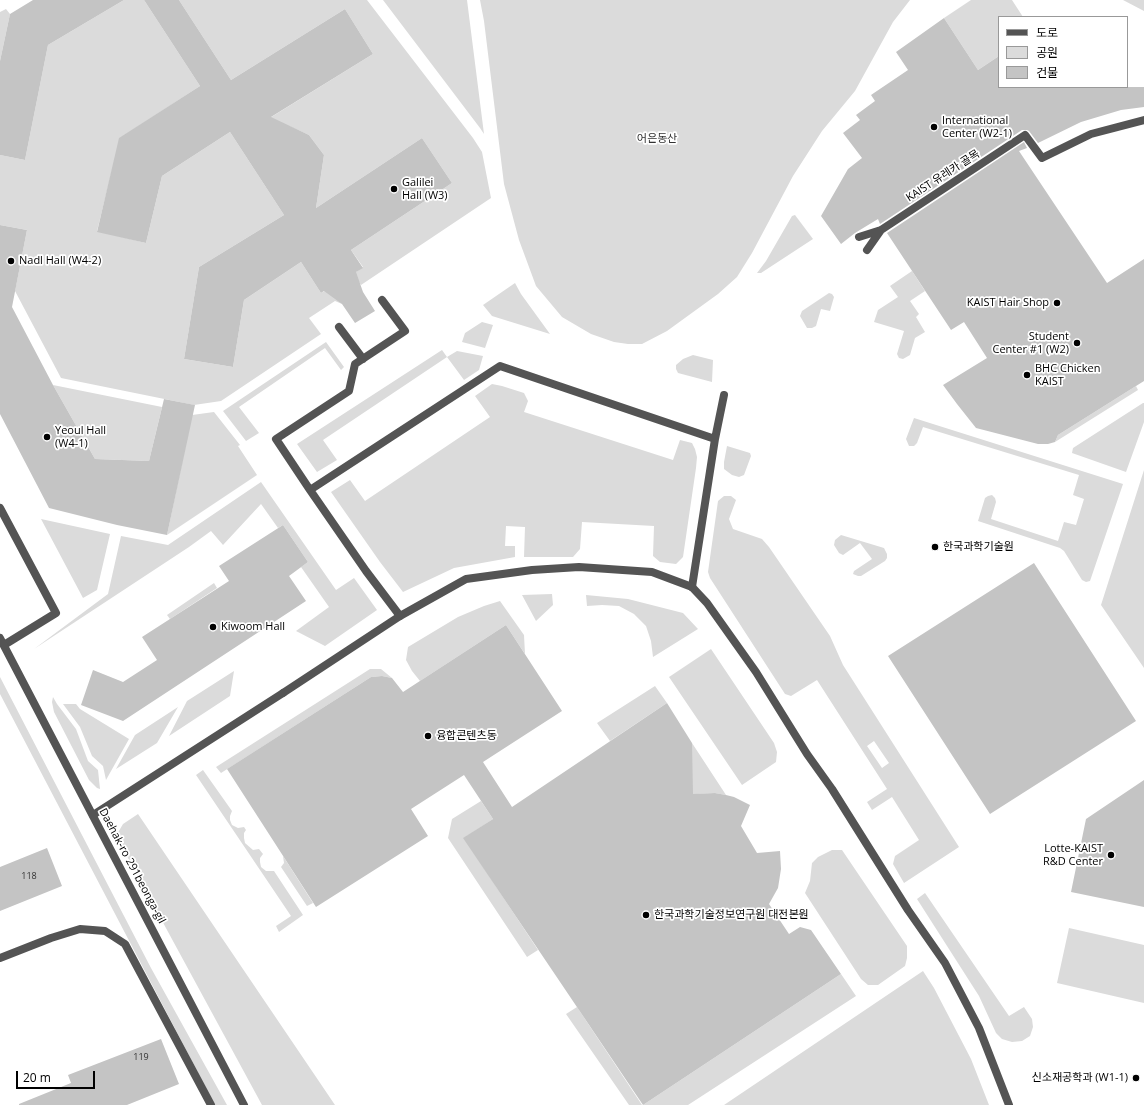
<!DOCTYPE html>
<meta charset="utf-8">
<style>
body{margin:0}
#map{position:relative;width:1144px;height:1105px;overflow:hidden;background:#fff;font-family:"Open Sans","Noto Sans KR",sans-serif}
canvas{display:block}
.legend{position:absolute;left:998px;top:16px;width:130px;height:72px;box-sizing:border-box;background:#fff;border:1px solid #999;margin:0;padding:5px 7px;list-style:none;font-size:12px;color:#000}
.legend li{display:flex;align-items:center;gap:8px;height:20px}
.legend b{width:20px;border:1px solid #999}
.scale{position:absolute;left:16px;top:1071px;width:79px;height:18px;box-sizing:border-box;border:2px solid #000;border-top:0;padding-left:5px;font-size:12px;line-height:14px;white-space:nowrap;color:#000;-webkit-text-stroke:3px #fff;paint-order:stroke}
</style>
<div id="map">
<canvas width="1144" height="1105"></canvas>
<ul class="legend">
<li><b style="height:5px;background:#545454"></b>도로</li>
<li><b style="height:11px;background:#dbdbdb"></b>공원</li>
<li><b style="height:11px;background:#c4c4c4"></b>건물</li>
</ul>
<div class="scale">20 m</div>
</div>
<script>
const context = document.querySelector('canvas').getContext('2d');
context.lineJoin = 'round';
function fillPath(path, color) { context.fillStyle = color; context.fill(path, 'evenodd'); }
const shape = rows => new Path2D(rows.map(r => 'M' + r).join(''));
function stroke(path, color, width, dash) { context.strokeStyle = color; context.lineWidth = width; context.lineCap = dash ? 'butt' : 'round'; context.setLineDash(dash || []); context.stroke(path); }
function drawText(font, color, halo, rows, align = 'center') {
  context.font = font + ' "Open Sans","Noto Sans KR",sans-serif'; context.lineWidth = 3.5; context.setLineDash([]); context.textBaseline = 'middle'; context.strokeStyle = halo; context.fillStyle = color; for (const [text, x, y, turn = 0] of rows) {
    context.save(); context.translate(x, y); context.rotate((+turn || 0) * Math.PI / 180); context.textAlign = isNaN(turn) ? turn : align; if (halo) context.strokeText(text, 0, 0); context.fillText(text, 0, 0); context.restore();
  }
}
fillPath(shape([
 [124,0,144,0,200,86,120,138,97,231,146,243,162,176,230,132,284,215,199,267,184,359,233,367,244,300,301,262,321,293,330,288,342,304,335,301,309,318,321,334,221,401,194,405,61,378,15,291,27,230,0,225,0,155,25,160,48,45],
 [179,0,367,0,473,138,482,152,491,198,361,285,353,274,363,267,351,250,452,183,422,138,316,208,324,155,309,135,289,126,260,124,373,54,345,9,231,80],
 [383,0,467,0,484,134,480,128],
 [480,0,910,0,893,22,855,91,822,131,793,176,752,253,737,277,718,294,667,331,642,344,628,344,614,342,591,334,562,317,536,286,519,240,504,184,484,21],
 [971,0,1012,0,1023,17,999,17,999,56,978,70,944,18],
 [1123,0,1144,0,1144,11],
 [6,9,10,14,0,61,0,12],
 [795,215,813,239,761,273,757,273,766,261,792,216],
 [912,271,925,291,910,301,919,314,916,317,925,332,915,338,910,355,903,359,899,358,897,354,904,331,874,322,878,310,898,297,890,286],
 [515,283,521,294,550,334,492,316,483,305],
 [829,293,832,294,834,297,830,311,821,309,816,326,812,328,807,328,800,316,802,311],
 [482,322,493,325,485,348,462,342,465,333],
 [326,342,344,367,341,370,325,348,239,407,259,433,246,441,223,411],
 [442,350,447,357,457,351,483,356,479,370,464,380,447,357,323,440,337,460,317,472,297,444],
 [693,355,713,360,712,382,678,373,676,369,676,365,683,359],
 [492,384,502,386,524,393,528,401,524,412,673,460,680,440,692,443,695,449,697,457,696,468,683,557,676,564,660,562,653,556,654,526,582,522,580,549,573,557,524,557,525,527,506,526,505,546,515,546,515,557,454,568,403,592,380,562,331,492,350,480,365,501,490,417,475,396],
 [53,385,162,407,149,461,95,459],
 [1136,386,1138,390,1055,442,1058,435],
 [1143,403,1144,403,1144,422,1126,472,1072,453,1073,448],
 [214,412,240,445,238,446,257,475,167,535,192,415],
 [914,418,1123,484,1090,581,1086,582,1082,580,1064,551,1060,548,978,521,985,498,988,496,992,495,995,498,996,502,991,519,1058,541,1064,522,1076,525,1084,499,1073,495,1079,475,923,427,917,443,914,446,909,446,906,439],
 [727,446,750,453,751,456,744,475,739,477,732,475,724,469,724,462],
 [1144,470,1144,668,1101,605],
 [261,482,336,590,354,578,377,610,325,646,296,631,329,607,301,567,308,562,283,525,278,528,261,504,223,545,211,531,189,547,34,649,108,594,121,536,168,545],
 [724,496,731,496,736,500,729,519,733,529,762,539,769,547,830,636,843,665,959,847,904,883,893,864,895,856,919,840,892,797,872,810,867,802,887,789,817,680,791,696,785,694,710,578,708,572,718,501],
 [874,741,889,763,882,768,867,746],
 [41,519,110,534,97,590,83,598],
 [841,535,884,548,887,554,887,558,885,561,861,576,858,576,853,574,854,571,872,559,860,543,843,555,839,553,834,545,835,540],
 [214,583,217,588,170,619,167,615],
 [552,594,553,605,536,621,522,595],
 [586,595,628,599,683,613,698,629,653,657,651,641,646,626,634,614,619,606,602,605,587,606],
 [500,601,524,635,525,654,506,625,420,681,412,671,406,660,408,647,458,617,484,606],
 [711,649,774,743,777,752,776,762,742,785,669,677],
 [370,669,381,669,392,678,382,676,371,677,221,773,216,767],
 [234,671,230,696,169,736,187,701],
 [0,677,151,968,227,1105,215,1105,0,694],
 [655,686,667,703,610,741,597,723],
 [53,697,57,704,76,729,88,761,98,770,100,789,97,788,89,780,54,712,52,702],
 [63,704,76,704,80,709,129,739,106,780,103,766,92,756,80,727],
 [178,707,157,743,116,769,135,735],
 [692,743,726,795,715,793,697,794,678,799],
 [203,770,232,811,230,816,230,820,232,825,238,828,244,827,246,830,244,833,244,838,245,843,253,850,259,849,263,854,260,858,260,862,261,867,266,871,274,871,303,915,279,932,276,926,291,916,196,775],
 [481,801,493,819,464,838,538,950,527,957,448,838,452,819],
 [138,814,182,879,335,1105,262,1105,116,836,123,824],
 [832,850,842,850,907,946,907,958,905,966,878,985,868,985,861,979,805,893,810,881,812,863,818,857],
 [283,856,313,903,307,906,281,867,284,863],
 [925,893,1009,1016,1024,1007,1032,1019,1033,1027,1030,1036,1022,1041,1012,1042,1002,1039,996,1033,979,996,917,899],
 [1069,928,1144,945,1144,1003,1057,983],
 [923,971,934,988,971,1059,989,1105,724,1105],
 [841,974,856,996,688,1105,643,1105],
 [577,1007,642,1105,629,1105,566,1014]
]), '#dbdbdb');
fillPath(shape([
 [33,0,124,0,48,45,25,160,0,155,0,61,10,14],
 [144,0,179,0,231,80,345,9,373,54,271,117,309,135,324,155,316,208,422,138,452,183,351,250,363,268,356,272,363,292,375,311,355,323,342,304,324,291,321,293,301,262,244,300,233,367,184,359,199,267,284,215,230,132,162,176,146,243,97,232,119,138,200,86],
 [944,18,978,70,999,56,999,87,1144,87,1144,107,1121,110,1081,122,1038,143,1029,131,1027,130,1022,130,880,224,878,219,855,233,841,244,821,216,848,169,862,158,843,133,860,120,856,115,875,101,871,95,908,70,896,52],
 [1024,142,1027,148,1019,151,1107,283,1144,259,1144,381,1058,435,1055,442,1048,444,1038,444,976,428,957,404,943,385,987,358,964,322,951,330,887,233],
 [0,225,27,230,12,307,53,385,95,459,149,461,164,399,195,405,167,535,117,525,49,508,0,414],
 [283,525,308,562,289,576,306,601,123,721,81,705,93,670,123,682,157,660,142,637,229,581,219,566],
 [1034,563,1136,721,990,814,888,656],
 [506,625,562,711,483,762,512,807,667,703,692,743,693,794,715,793,726,795,734,797,750,805,741,826,757,853,780,851,781,869,778,888,769,904,789,934,800,927,811,930,841,974,643,1105,463,838,493,819,464,775,411,809,428,836,316,907,227,769,371,677,382,676,392,678,403,692],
 [1144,780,1144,907,1071,892,1086,819],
 [47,848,62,886,0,911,0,867],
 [161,1039,179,1084,127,1105,19,1105,19,1104,71,1083,68,1075]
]), '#c4c4c4');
stroke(shape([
 [339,327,363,359],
 [715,439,724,395],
 [310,490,276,439,349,391,355,364,405,331,382,300],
 [0,508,56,613,4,645],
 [400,616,366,571,310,490,500,366,715,439,692,587],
 [93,815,283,693],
 [0,958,51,938,80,929,105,931,125,944,211,1105]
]), '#545454', 8);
stroke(shape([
 [859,237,881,230,1025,135,1042,158,1091,134,1144,120],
 [867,250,881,230]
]), '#545454', 8);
stroke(shape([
 [0,638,244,1105],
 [283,693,400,616,466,579,532,570,579,567,652,572,692,587,707,603,756,672,807,754,832,789,908,910,945,963,979,1028,1009,1105]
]), '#545454', 8);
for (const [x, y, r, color] of [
 [934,127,4,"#000"],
 [394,189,4,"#000"],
 [11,261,4,"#000"],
 [1057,303,4,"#000"],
 [1077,343,4,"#000"],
 [1027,375,4,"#000"],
 [47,437,4,"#000"],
 [935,547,4,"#000"],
 [213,627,4,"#000"],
 [428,736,4,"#000"],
 [1111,855,4,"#000"],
 [646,915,4,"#000"],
 [1136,1078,4,"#000"]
]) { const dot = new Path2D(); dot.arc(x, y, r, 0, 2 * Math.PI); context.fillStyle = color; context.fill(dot); stroke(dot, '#fff', 1.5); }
drawText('9px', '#313131', null, [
 ["118",29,876],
 ["119",141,1057]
]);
drawText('11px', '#000', '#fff', [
 ["International",942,121],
 ["Center (W2-1)",942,134],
 ["Galilei",402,183],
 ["Hall (W3)",402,196],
 ["Nadl Hall (W4-2)",19,261],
 ["KAIST Hair Shop",1049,303,"right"],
 ["Student",1069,337,"right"],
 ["Center #1 (W2)",1069,350,"right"],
 ["BHC Chicken",1035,369],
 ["KAIST",1035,382],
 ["Yeoul Hall",55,431],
 ["(W4-1)",55,444],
 ["한국과학기술원",943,547],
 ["Kiwoom Hall",221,627],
 ["융합콘텐츠동",436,736],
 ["Lotte-KAIST",1103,849,"right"],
 ["R&D Center",1103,862,"right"],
 ["한국과학기술정보연구원 대전본원",654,915],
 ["신소재공학과 (W1-1)",1128,1078,"right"]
], 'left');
drawText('11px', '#323232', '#fff', [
 ["어은동산",657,139]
]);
drawText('11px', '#000', '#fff', [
 ["KAIST 유레카 골목",943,176,-33],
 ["Daehak-ro 291beonga-gil",132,866,62]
]);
</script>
